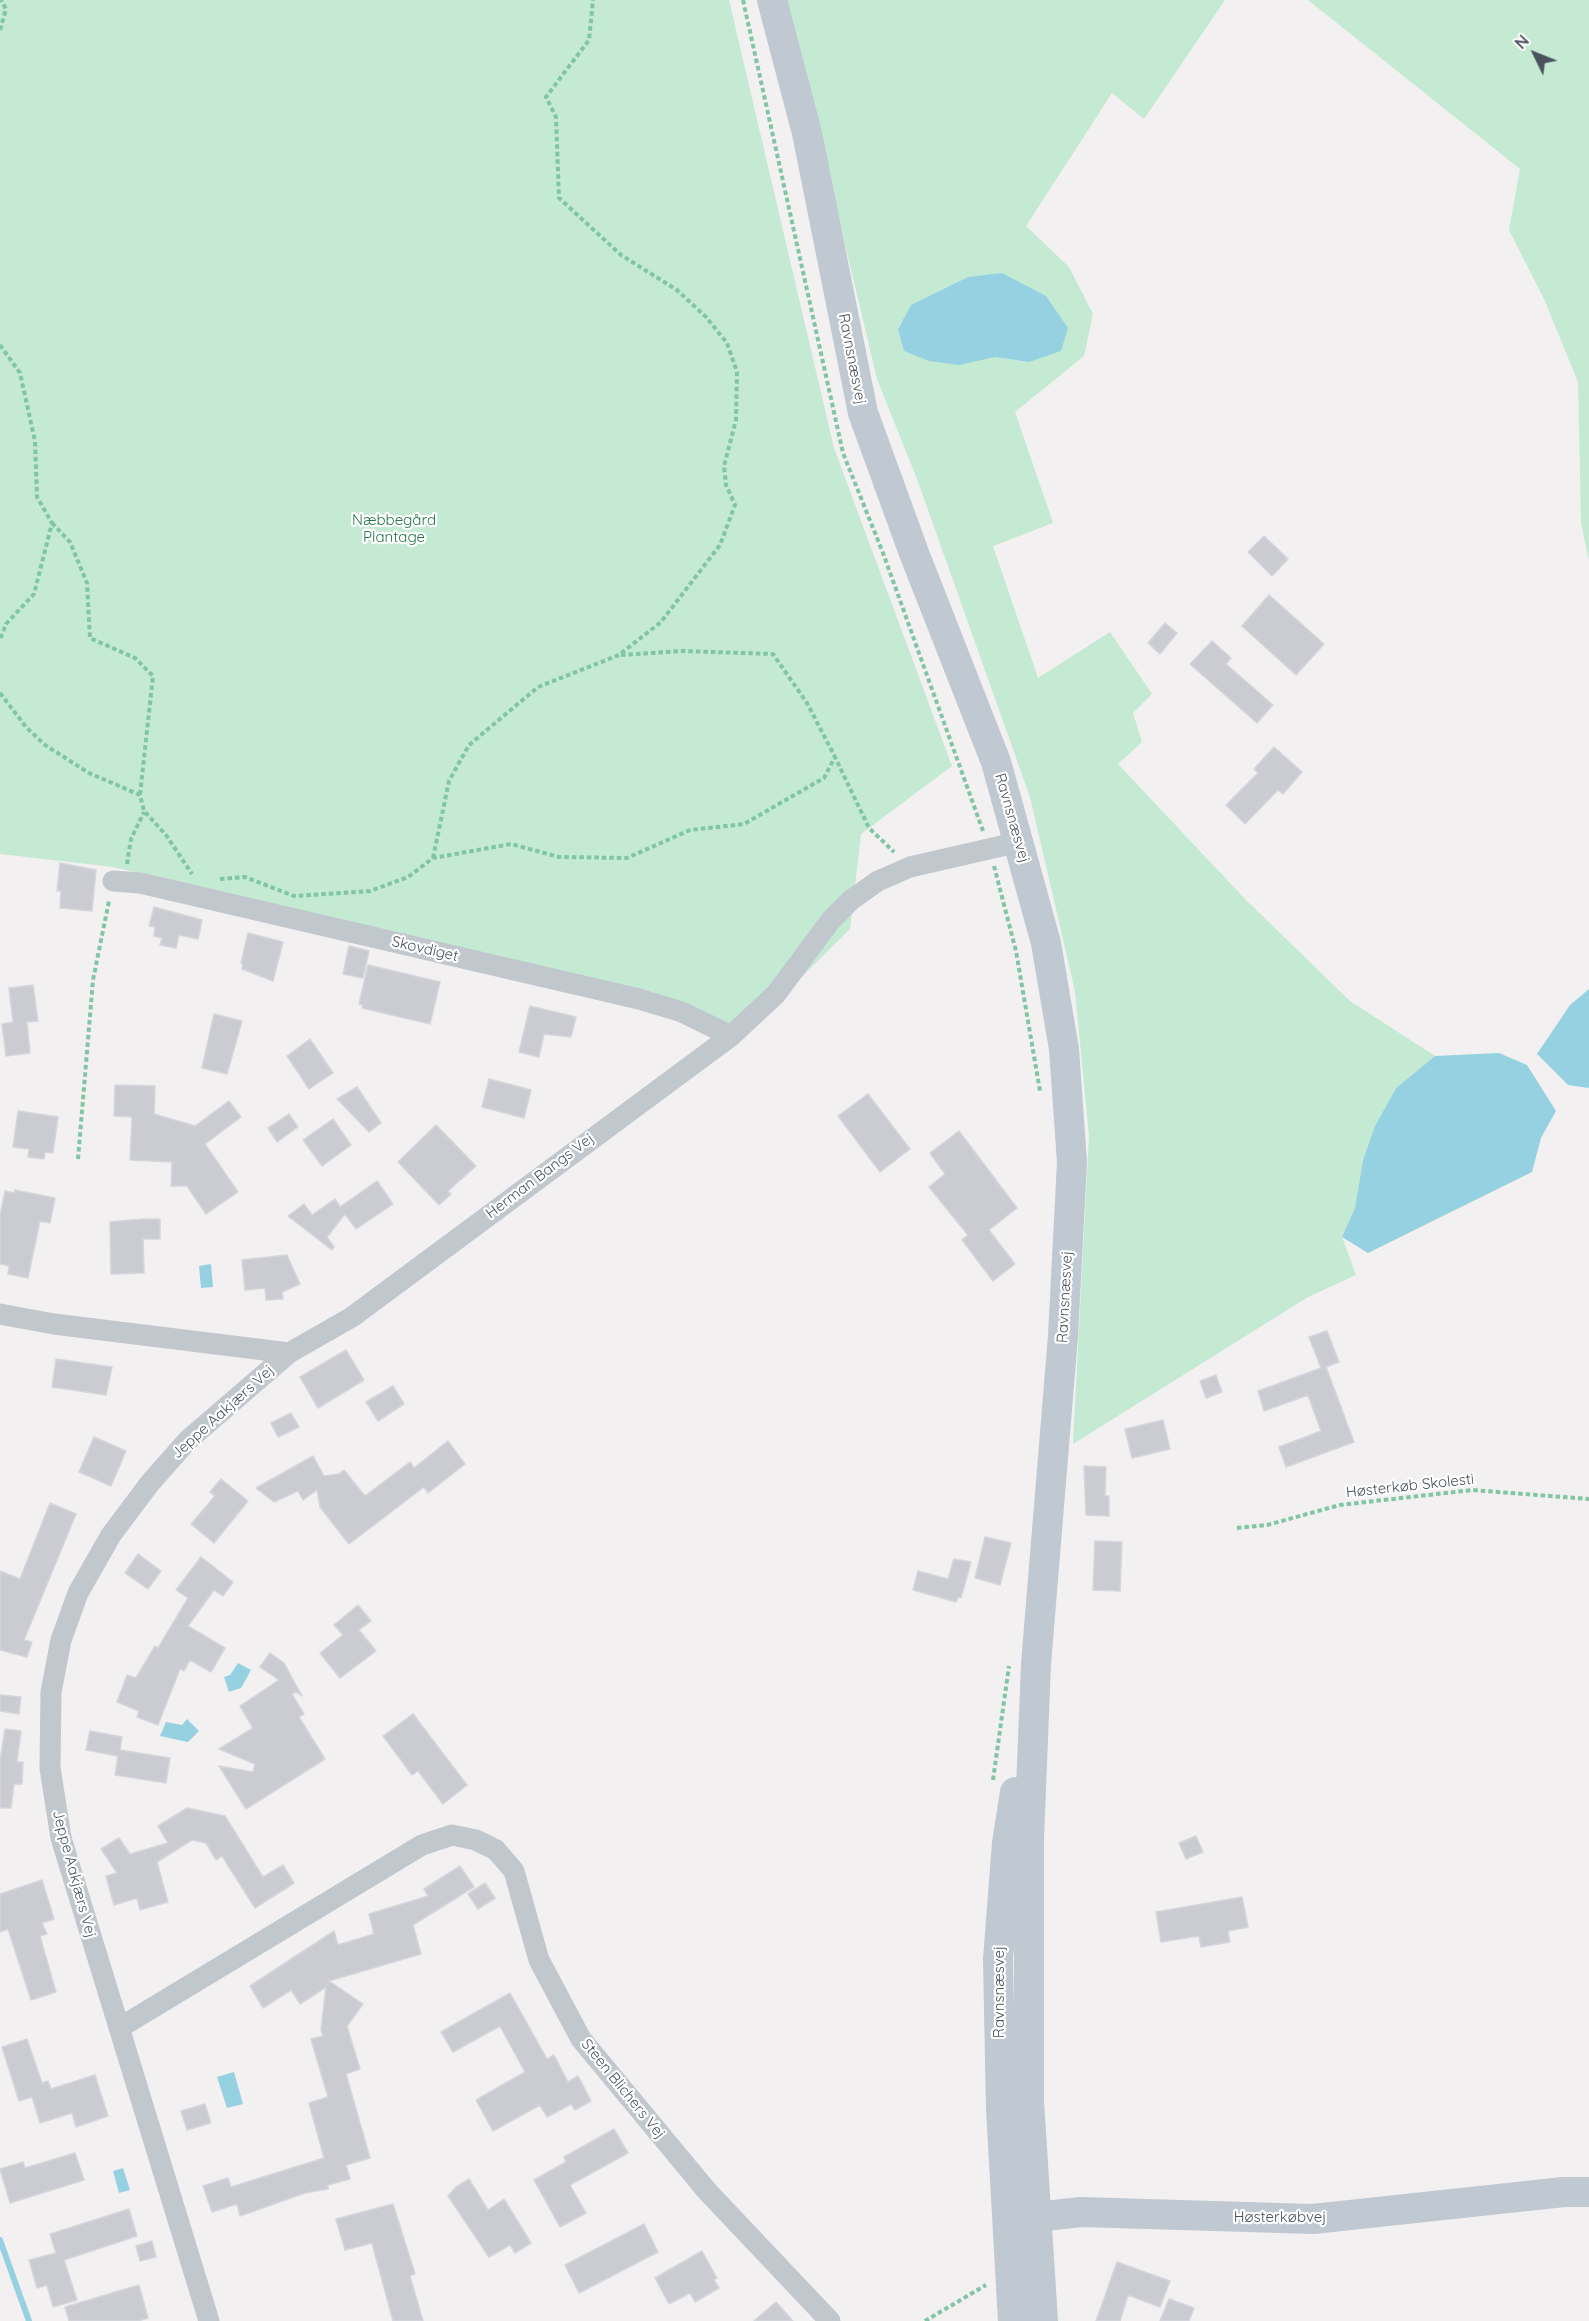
<!DOCTYPE html>
<meta charset="utf-8">
<style>
body{margin:0}
#map{position:relative;width:1589px;height:2321px;overflow:hidden;background:#f2f0f0;font-family:Quicksand,sans-serif}
canvas{display:block}
.north{position:absolute;left:1505px;top:24px;width:60px;height:60px;-webkit-text-stroke:4px #fff;paint-order:stroke;rotate:313deg;font-size:16px;font-weight:700;line-height:24px;text-align:center;color:#4a535b}
.north::after{content:'';display:block;margin:auto;width:21px;height:27px;background:#4a535b;clip-path:polygon(50% 0,100% 100%,50% 72%,0 100%)}
</style>
<div id="map">
<canvas width="1589" height="2321"></canvas>
<div class="north">N</div>
</div>
<script>
const context = document.querySelector('canvas').getContext('2d');
context.lineJoin = 'round';
function fillPath(path, color) { context.fillStyle = color; context.fill(path, 'evenodd'); }
const shape = rows => new Path2D(rows.map(r => 'M' + r).join(''));
function stroke(path, color, width, dash) { context.strokeStyle = color; context.lineWidth = width; context.lineCap = dash ? 'butt' : 'round'; context.setLineDash(dash || []); context.stroke(path); }
function drawText(font, color, halo, rows, align = 'center') {
  context.font = font + ' Quicksand,sans-serif'; context.lineWidth = 4.5; context.setLineDash([]); context.textBaseline = 'middle'; context.strokeStyle = halo; context.fillStyle = color; for (const [text, x, y, turn = 0] of rows) {
    context.save(); context.translate(x, y); context.rotate((+turn || 0) * Math.PI / 180); context.textAlign = isNaN(turn) ? turn : align; if (halo) context.strokeText(text, 0, 0); context.fillText(text, 0, 0); context.restore();
  }
}
fillPath(shape([
 [0,0,729,0,834,448,952,766,861,834,850,929,738,1040,652,992,113,867,0,854],
 [787,0,1225,0,1144,119,1112,93,1026,226,1069,267,1093,314,1084,356,1015,412,1053,523,993,546,1038,678,1110,632,1152,694,1133,713,1142,742,1118,764,1246,900,1350,1001,1435,1056,1396,1088,1375,1126,1363,1160,1355,1208,1342,1237,1356,1275,1308,1297,1073,1444,1089,1136,1075,991,1030,797,917,479,877,379],
 [968,277,1029,362,995,357,898,328,912,305],
 [1308,0,1589,0,1589,560,1581,523,1578,382,1544,299,1509,230,1520,169]
]), '#c4ead3');
fillPath(shape([
 [1002,273,1046,296,1068,328,1061,351,1029,362,995,357,959,365,929,361,904,351,898,329,911,305,968,277],
 [1589,989,1589,1088,1568,1085,1537,1054,1570,1005],
 [1499,1053,1527,1065,1556,1111,1541,1138,1532,1172,1368,1253,1342,1237,1355,1208,1363,1160,1375,1126,1396,1088,1435,1056],
 [211,1264,213,1287,201,1288,199,1266],
 [238,1663,251,1670,241,1688,229,1692,224,1677,230,1675],
 [187,1719,199,1731,188,1742,160,1736,166,1722,182,1725],
 [234,2072,243,2104,227,2108,217,2077],
 [123,2168,130,2190,119,2193,113,2171]
]), '#96d1e2');
stroke(shape([
 [0,2240,29,2321]
]), '#96d1e2', 6);
const building = shape([
 [1264,536,1288,559,1272,576,1248,552,1264,536],
 [1269,595,1324,644,1296,675,1242,626,1269,595],
 [1165,623,1177,633,1160,654,1148,643,1165,623],
 [1212,641,1231,658,1226,664,1273,705,1257,723,1190,664,1212,641],
 [1274,747,1302,772,1283,794,1278,790,1245,824,1226,805,1258,773,1254,769,1274,747],
 [60,863,96,870,92,911,60,908,61,891,57,891,60,863],
 [154,907,202,920,198,939,179,935,176,948,160,945,162,938,154,936,155,927,149,926,154,907],
 [248,933,283,942,273,981,242,969,243,964,241,963,248,933],
 [349,946,369,951,363,978,343,974,349,946],
 [368,965,440,982,430,1024,362,1008,363,1005,359,1004,368,965],
 [33,985,38,1021,27,1022,30,1053,6,1056,2,1024,13,1022,9,988,33,985],
 [530,1006,576,1017,571,1037,544,1034,539,1057,519,1052,530,1006],
 [214,1014,242,1021,227,1074,202,1068,214,1014],
 [310,1039,333,1073,309,1089,287,1056,310,1039],
 [489,1079,531,1090,524,1118,482,1107,489,1079],
 [115,1085,155,1086,154,1114,195,1126,229,1101,241,1117,205,1144,238,1192,206,1214,187,1186,171,1186,172,1162,130,1160,132,1117,114,1116,115,1085],
 [357,1087,381,1123,369,1132,337,1099,357,1087],
 [868,1094,910,1149,880,1172,838,1116,868,1094],
 [18,1111,58,1117,53,1153,45,1152,44,1159,28,1157,29,1149,13,1147,18,1111],
 [289,1114,298,1127,277,1142,268,1128,289,1114],
 [333,1119,351,1145,322,1166,303,1140,333,1119],
 [436,1125,476,1166,448,1191,451,1194,439,1205,398,1162,436,1125],
 [959,1131,1017,1208,989,1230,1015,1264,993,1281,962,1240,968,1235,929,1187,945,1174,930,1153,959,1131],
 [377,1181,393,1204,356,1229,345,1214,327,1237,334,1247,332,1250,288,1216,304,1204,312,1215,335,1199,340,1207,377,1181],
 [15,1190,55,1198,50,1223,40,1221,28,1278,8,1274,9,1266,0,1264,0,1216,5,1191,14,1193,15,1190],
 [143,1219,160,1219,160,1239,143,1239,144,1273,111,1274,110,1222,143,1219],
 [287,1255,300,1284,282,1292,283,1299,266,1300,265,1288,245,1290,242,1260,287,1255],
 [1327,1331,1339,1362,1326,1367,1354,1442,1286,1467,1279,1447,1321,1431,1308,1395,1264,1411,1258,1391,1321,1368,1309,1337,1327,1331],
 [346,1350,364,1380,318,1408,300,1377,346,1350],
 [56,1359,112,1367,106,1395,52,1387,56,1359],
 [1216,1375,1222,1392,1206,1398,1200,1381,1216,1375],
 [393,1386,404,1404,378,1421,366,1402,393,1386],
 [291,1413,299,1427,278,1437,271,1423,291,1413],
 [1163,1420,1170,1449,1132,1458,1125,1429,1163,1420],
 [94,1437,126,1451,111,1486,79,1472,94,1437],
 [448,1441,465,1464,428,1493,424,1487,349,1544,320,1507,317,1490,303,1500,298,1491,274,1502,256,1488,313,1456,324,1476,339,1474,344,1470,365,1496,410,1462,414,1468,448,1441],
 [1084,1466,1106,1467,1105,1496,1109,1496,1109,1516,1086,1515,1084,1466],
 [221,1479,248,1501,214,1543,191,1524,215,1496,210,1492,221,1479],
 [50,1503,76,1514,24,1640,32,1642,27,1657,0,1650,0,1571,20,1579,50,1503],
 [985,1537,1011,1543,1000,1585,975,1578,985,1537],
 [1095,1541,1122,1542,1120,1591,1093,1590,1095,1541],
 [138,1554,161,1571,148,1589,125,1573,138,1554],
 [201,1557,233,1582,223,1596,214,1590,188,1626,225,1648,211,1672,190,1660,184,1671,180,1669,158,1725,137,1717,139,1711,117,1702,127,1675,136,1678,155,1646,158,1648,188,1598,176,1590,201,1557],
 [954,1559,971,1562,961,1598,958,1597,956,1602,913,1590,918,1571,948,1579,954,1559],
 [358,1605,371,1621,359,1630,376,1651,340,1678,320,1653,343,1635,334,1625,358,1605],
 [270,1653,284,1663,302,1696,296,1692,292,1694,304,1714,299,1717,325,1759,246,1809,219,1766,253,1772,255,1764,219,1749,253,1728,240,1706,279,1680,260,1667,270,1653],
 [0,1695,21,1697,19,1714,0,1711,0,1695],
 [413,1714,467,1785,443,1804,418,1771,412,1775,383,1736,413,1714],
 [5,1729,21,1731,17,1762,23,1762,22,1784,14,1784,11,1808,0,1808,0,1761,5,1729],
 [90,1731,122,1737,120,1750,170,1758,166,1783,115,1775,118,1756,86,1750,90,1731],
 [187,1808,225,1816,263,1877,283,1865,294,1883,255,1908,222,1856,216,1860,206,1843,192,1840,157,1862,168,1902,140,1910,137,1898,114,1905,106,1876,117,1873,101,1849,119,1838,130,1854,168,1843,158,1826,187,1808],
 [1196,1836,1203,1852,1186,1859,1179,1843,1196,1836],
 [460,1866,474,1887,413,1925,421,1954,329,1981,363,2004,347,2026,360,2069,346,2074,370,2158,346,2165,350,2179,328,2185,328,2189,305,2193,240,2216,237,2204,212,2212,203,2186,228,2178,231,2187,324,2158,309,2103,328,2097,311,2039,323,2036,321,2030,326,1987,300,2004,291,1990,263,2008,250,1986,334,1931,338,1945,374,1934,369,1914,428,1896,424,1889,460,1866],
 [42,1880,54,1919,42,1923,47,1934,40,1936,56,1992,31,2000,8,1929,0,1932,0,1894,42,1880],
 [485,1883,495,1898,478,1909,468,1894,485,1883],
 [1242,1897,1248,1927,1228,1931,1230,1942,1201,1947,1199,1936,1161,1942,1156,1912,1242,1897],
 [510,1993,547,2059,554,2055,568,2082,578,2076,591,2101,575,2110,571,2104,547,2117,540,2105,493,2131,476,2100,525,2072,500,2026,453,2052,441,2032,510,1993],
 [27,2039,42,2083,48,2081,51,2089,95,2075,108,2116,76,2127,72,2113,40,2123,32,2097,19,2101,2,2047,27,2039],
 [205,2104,211,2123,187,2130,181,2111,205,2104],
 [614,2129,628,2153,570,2185,586,2213,560,2227,534,2180,566,2162,564,2157,614,2129],
 [75,2153,84,2180,10,2203,0,2169,23,2162,25,2168,75,2153],
 [469,2179,488,2210,504,2199,531,2243,515,2253,510,2245,489,2257,448,2196,456,2187,469,2179],
 [393,2204,415,2274,410,2276,423,2321,393,2321,372,2243,345,2250,336,2219,393,2204],
 [129,2209,137,2236,64,2260,77,2300,53,2307,47,2285,37,2288,29,2260,56,2253,50,2234,129,2209],
 [644,2224,658,2252,579,2293,565,2265,644,2224],
 [152,2241,156,2257,140,2261,136,2246,152,2241],
 [702,2251,717,2278,714,2280,719,2288,695,2302,690,2293,669,2304,655,2278,702,2251],
 [1117,2262,1170,2281,1160,2307,1128,2295,1120,2321,1096,2321,1117,2262],
 [139,2285,148,2318,138,2321,69,2321,65,2307,139,2285],
 [1169,2299,1194,2308,1189,2321,1160,2321,1169,2299],
 [776,2302,793,2321,754,2321,776,2302]
]);
fillPath(building, '#cbccd2');
stroke(building, '#d5d6db', 1.5);
stroke(shape([
 [743,0,843,453,883,553,983,831],
 [0,30,6,9,1,0],
 [0,345,20,373,35,441,37,497,52,523,34,594,6,624,0,640],
 [52,523,70,542,87,583,90,638,135,658,153,676,140,795],
 [621,655,682,651,773,654,807,703,835,757],
 [0,693,26,727,45,745,89,773,140,795,144,811,166,835,192,874],
 [433,858,449,781,469,745,538,687,619,655,661,622,720,545,735,505,726,485,724,466,736,420,737,372,727,343,706,317,677,290,621,255,559,198,556,117,546,97,589,40,593,0],
 [127,864,131,839,144,812],
 [994,866,1016,951,1040,1091],
 [220,879,245,877,294,896,370,891,408,877,433,858,511,844,559,857,627,858,690,830,744,824,824,778,835,757,869,828,894,852],
 [78,1159,93,980,109,901],
 [1237,1528,1267,1525,1340,1505,1472,1490,1589,1499],
 [993,1780,1009,1666],
 [925,2321,986,2285]
]), '#80c5a4', 4, [4.5, 3]);
stroke(shape([
 [113,881,140,883,639,999,682,1012,731,1036],
 [0,1314,54,1324,289,1353,352,1317,731,1036,776,994,831,920,851,900,878,881,910,867,1019,842],
 [119,2028,422,1845,452,1835,476,1840,496,1850,514,1871,539,1960,581,2039,707,2191,830,2321],
 [209,2321,61,1838,50,1768,51,1692,61,1640,78,1593,111,1535,150,1483,188,1440,289,1353]
]), '#c0c7cd', 21);
stroke(shape([
 [772,0,807,133,863,413,914,553,996,762,1046,943,1064,1049,1072,1162,1063,1336,1036,1664,1029,1838,1029,2101,1043,2321],
 [1018,2219,1081,2212,1313,2219,1564,2192,1589,2192],
 [1013,2321,1001,2109,998,1959,1007,1843,1015,1792]
]), '#c0c8d1', 30);
drawText('15px', '#4a535b', '#fff', [
 ["Ravnsnæsvej",852,359,79],
 ["Ravnsnæsvej",1012,818,74],
 ["Skovdiget",425,949,13],
 ["Herman Bangs Vej",540,1176,-37],
 ["Ravnsnæsvej",1065,1297,-87],
 ["Jeppe Aakjærs Vej",223,1412,-42],
 ["Høsterkøb Skolesti",1410,1486,-6],
 ["Jeppe Aakjærs Vej",74,1874,75],
 ["Ravnsnæsvej",999,1992,-90],
 ["Steen Blichers Vej",623,2089,51],
 ["Høsterkøbvej",1280,2217]
]);
drawText('15px', '#22754d', '#fff', [
 ["Næbbegård",394,520],
 ["Plantage",394,537]
]);
</script>
